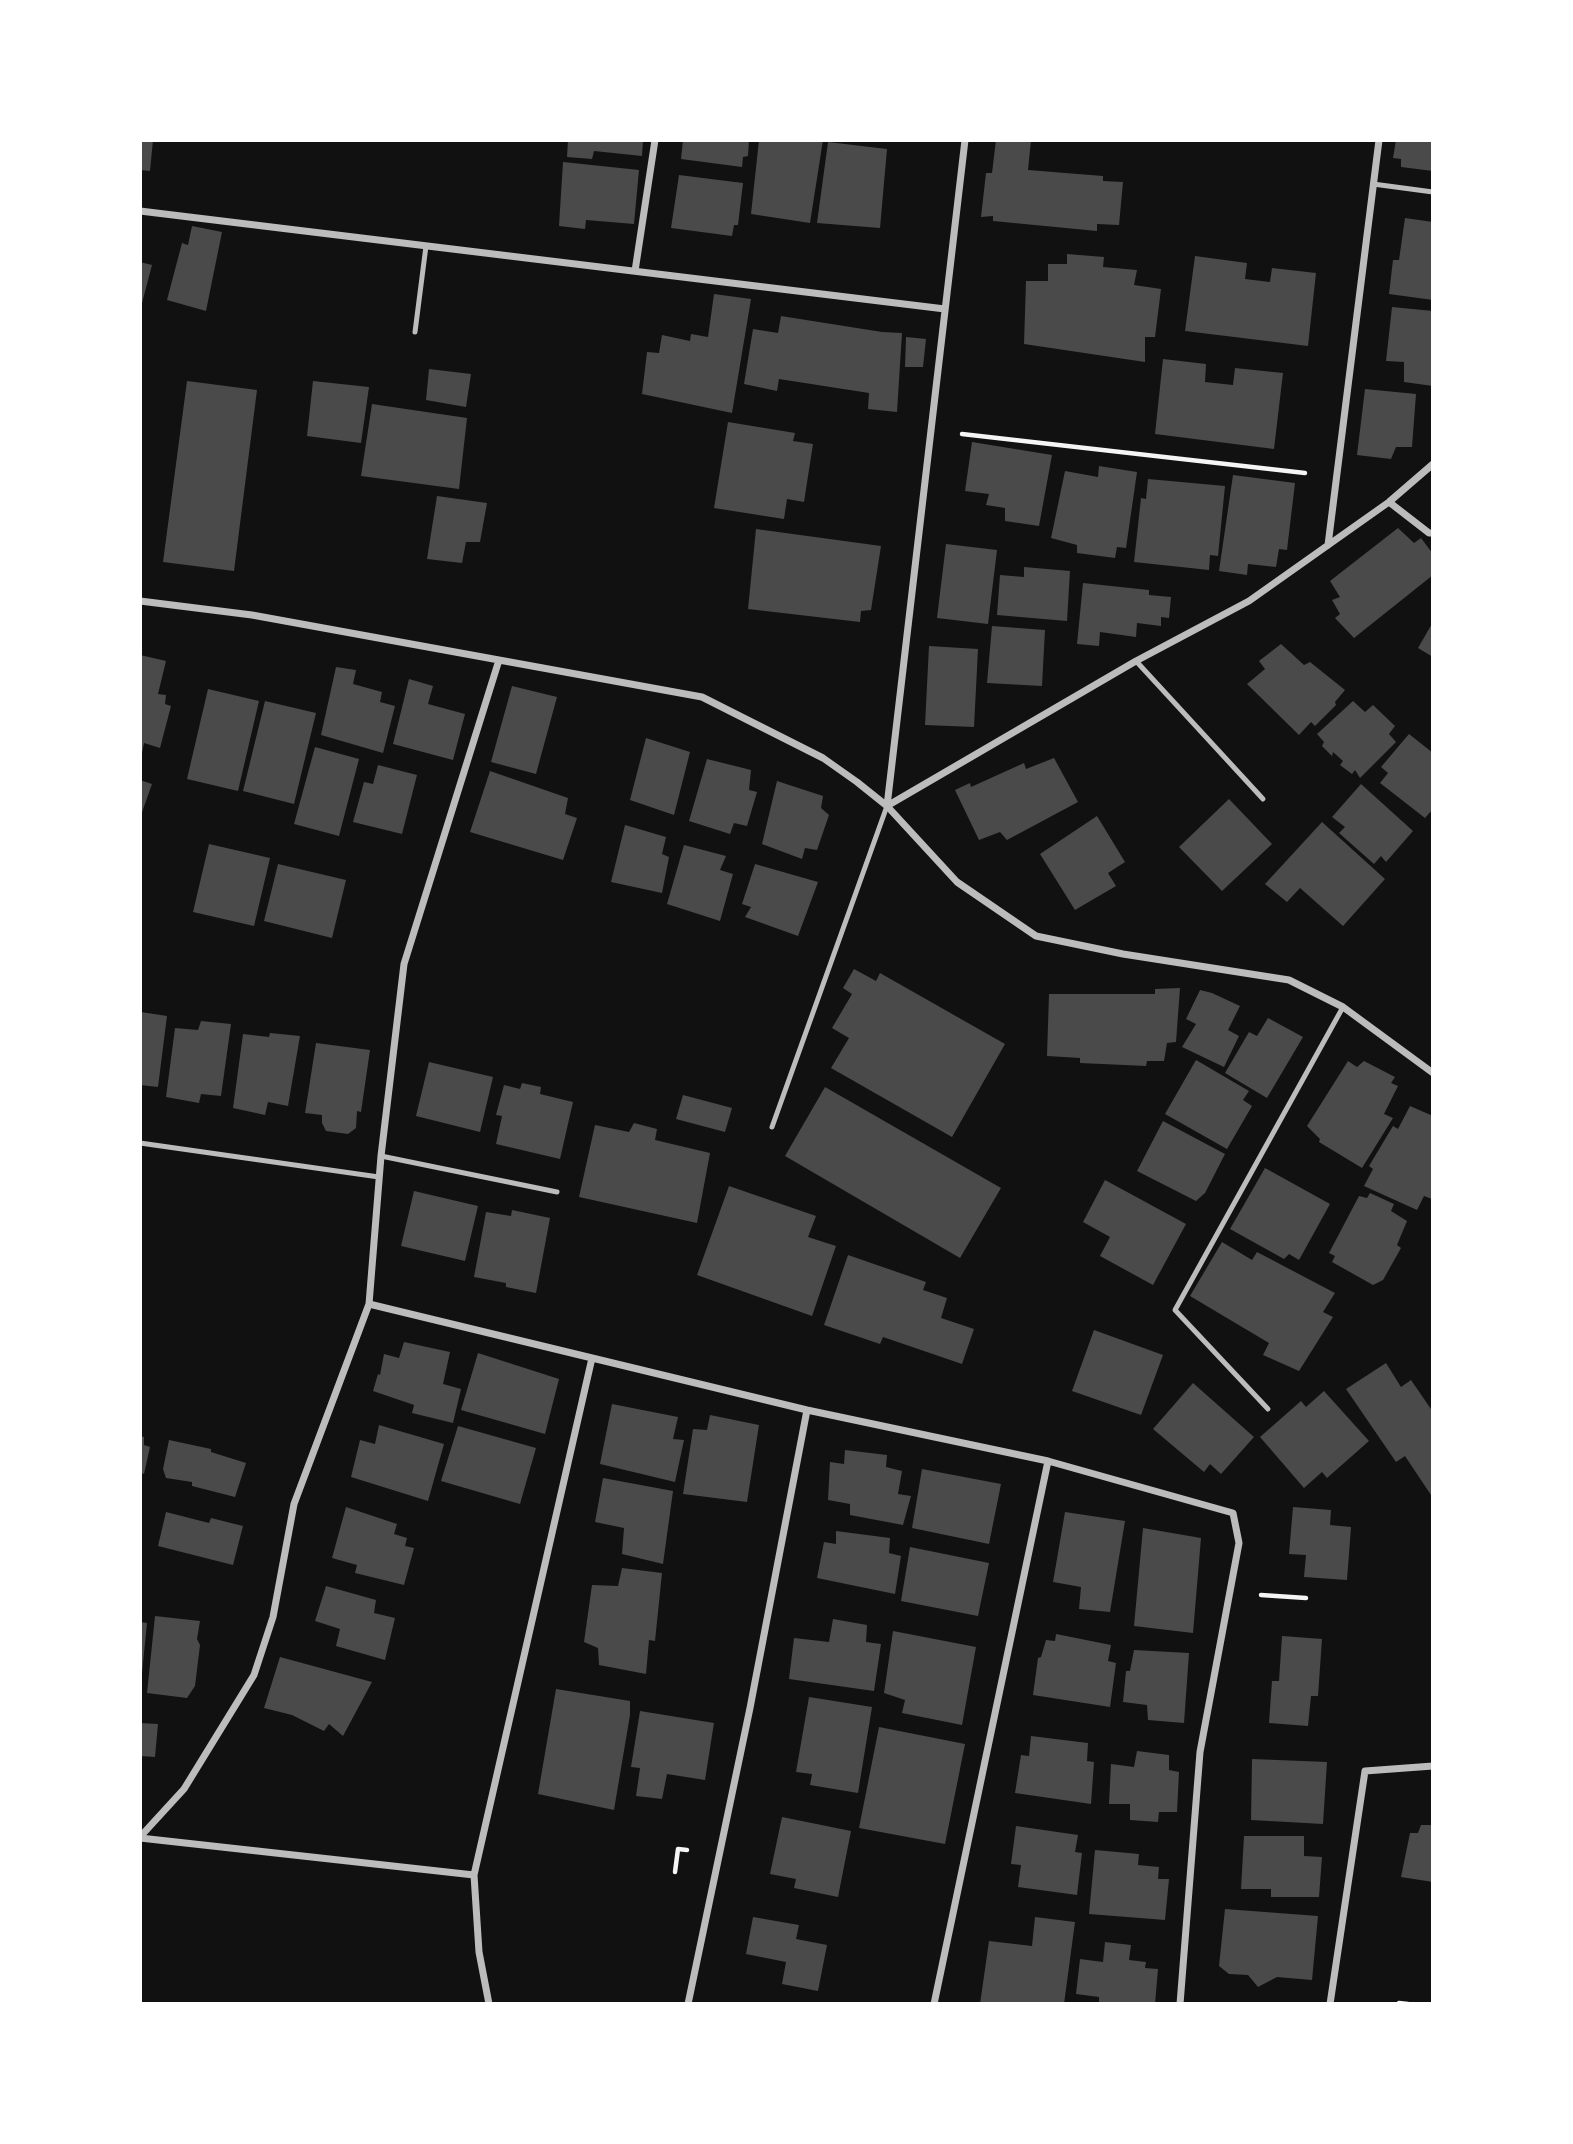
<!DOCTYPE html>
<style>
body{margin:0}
#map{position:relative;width:1573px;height:2144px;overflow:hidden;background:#111;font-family:Barlow,sans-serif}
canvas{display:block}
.frame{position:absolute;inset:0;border:142px solid #fff;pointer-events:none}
</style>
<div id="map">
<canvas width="1573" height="2144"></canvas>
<div class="frame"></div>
</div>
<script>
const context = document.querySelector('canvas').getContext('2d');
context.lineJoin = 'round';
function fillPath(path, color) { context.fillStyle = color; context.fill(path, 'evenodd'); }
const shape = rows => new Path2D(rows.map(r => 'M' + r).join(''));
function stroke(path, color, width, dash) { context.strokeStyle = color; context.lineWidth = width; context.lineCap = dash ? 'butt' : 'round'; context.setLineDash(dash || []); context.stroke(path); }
fillPath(shape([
 [140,140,153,140,150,171,140,170],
 [568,140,643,140,642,156,594,151,592,159,567,157],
 [683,140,749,140,748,156,743,157,742,167,681,159],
 [759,140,823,140,810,223,751,214],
 [996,140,1031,140,1028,170,1103,176,1103,181,1123,182,1119,225,1097,224,1097,231,993,221,993,216,981,217,986,173,992,173],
 [1396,140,1433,140,1433,171,1401,167,1401,159,1393,158],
 [828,142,887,149,880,228,817,223],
 [563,162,639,170,634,224,586,220,585,229,559,226],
 [679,175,743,183,738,225,734,225,732,236,671,228],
 [1405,218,1433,222,1433,300,1389,294,1393,260,1399,260],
 [192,226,222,232,206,311,167,300,182,243,188,245],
 [1067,254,1104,257,1103,267,1137,270,1134,285,1161,289,1155,337,1145,337,1145,362,1024,344,1026,281,1048,281,1048,264,1067,264],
 [1195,256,1247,263,1245,279,1270,282,1272,268,1316,273,1308,346,1185,331],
 [140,262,152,265,141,307,140,307],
 [714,294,751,299,732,413,642,394,647,352,659,353,662,335,690,341,691,334,708,337],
 [1392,307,1433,311,1433,386,1404,382,1404,362,1386,361],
 [781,316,882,332,902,333,897,412,868,409,869,393,779,379,777,391,744,384,753,329,778,333],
 [906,337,926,339,923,367,905,367],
 [1163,359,1206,364,1205,382,1233,385,1235,368,1283,373,1274,449,1155,434],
 [429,369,471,374,466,407,426,400],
 [187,381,257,390,234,571,163,562],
 [313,381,369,387,361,443,307,436],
 [1365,389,1416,394,1412,447,1396,447,1391,459,1357,455],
 [372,404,467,418,459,489,361,476],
 [728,422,795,433,793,441,813,444,804,502,787,499,784,519,714,508],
 [972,442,1052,455,1039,526,1005,521,1005,508,986,505,989,494,965,491],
 [1099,466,1137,472,1126,548,1117,547,1115,558,1077,553,1077,545,1051,538,1065,471,1098,477],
 [1233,475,1295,483,1287,550,1279,549,1276,567,1248,564,1247,575,1219,571],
 [1148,479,1225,486,1218,556,1210,555,1209,570,1134,562,1141,498,1146,499],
 [437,496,487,503,480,542,466,542,462,563,427,559],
 [1398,528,1414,543,1421,538,1433,554,1433,575,1354,638,1335,618,1340,614,1332,600,1340,597,1330,581],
 [756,529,881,546,871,610,861,611,860,622,748,609],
 [946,544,997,550,988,624,937,618],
 [1024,567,1070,571,1067,621,997,615,1000,575,1024,577],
 [1083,583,1149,590,1149,595,1171,597,1169,618,1161,617,1161,626,1137,623,1136,637,1100,632,1099,646,1077,644],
 [1433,622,1433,657,1418,648],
 [992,626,1045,630,1042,686,987,683],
 [1281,644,1304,665,1310,662,1345,690,1335,702,1336,705,1315,726,1311,722,1299,735,1247,684,1265,669,1259,661],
 [929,646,978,649,974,727,925,725],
 [140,655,166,661,158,694,166,695,165,704,171,706,160,748,144,743,142,753,140,753],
 [336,667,356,670,353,684,382,692,380,702,395,706,383,753,321,735],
 [409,679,433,686,428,704,465,714,453,760,393,744],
 [512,686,557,697,536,774,491,762],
 [208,689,259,701,238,791,187,779],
 [265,701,316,713,294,804,243,791],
 [1353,701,1365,712,1373,705,1395,726,1389,734,1396,742,1360,778,1355,770,1352,774,1340,765,1343,761,1333,752,1332,756,1322,746,1324,742,1317,734],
 [1409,734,1433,753,1433,809,1425,818,1380,783,1388,773,1381,767],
 [646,738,690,752,674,815,630,800],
 [315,747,359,759,339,836,294,824],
 [1054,758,1078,802,1007,840,1000,832,979,840,955,790,970,783,971,787,1024,763,1026,769],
 [707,759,751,770,749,790,757,792,747,826,734,823,730,834,689,821],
 [378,765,417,775,402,834,353,822,364,782,373,784],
 [490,771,568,798,565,814,577,818,563,860,470,832],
 [140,780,152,784,140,818],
 [777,781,823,796,821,808,829,815,817,850,805,848,802,859,762,844],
 [1361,784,1413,831,1386,862,1381,856,1374,864,1339,833,1345,827,1332,817],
 [1229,799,1272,844,1222,891,1179,847],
 [1097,816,1125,862,1108,873,1116,886,1075,910,1040,854],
 [1322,822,1385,879,1343,926,1300,888,1287,902,1265,884],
 [625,825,666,837,662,854,669,857,662,893,611,882],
 [209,844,270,858,254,926,193,912],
 [684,845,726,856,720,870,733,874,720,921,667,904],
 [278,864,346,880,332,938,264,921],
 [755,864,818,882,798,936,745,917,751,907,742,904],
 [854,969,876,981,880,973,1005,1044,952,1137,831,1068,849,1038,832,1028,852,994,843,988],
 [1180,988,1176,1042,1167,1043,1164,1061,1147,1061,1146,1066,1080,1063,1080,1058,1047,1056,1049,994,1155,994,1155,989],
 [1200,990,1212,993,1240,1006,1228,1030,1239,1036,1224,1067,1182,1047,1196,1024,1186,1019],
 [141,1012,167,1016,158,1087,140,1085],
 [1268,1018,1303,1037,1267,1098,1225,1073,1249,1032,1257,1036],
 [201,1021,231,1024,221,1096,201,1094,199,1103,166,1097,175,1028,198,1030],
 [270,1033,300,1036,288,1106,268,1102,265,1115,233,1108,243,1034,269,1037],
 [316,1043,370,1050,361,1112,357,1111,356,1128,348,1134,326,1131,322,1123,322,1115,305,1113],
 [1196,1060,1249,1091,1243,1100,1252,1106,1227,1149,1165,1114],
 [1348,1061,1357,1067,1364,1061,1395,1077,1391,1083,1398,1086,1384,1114,1393,1118,1362,1168,1319,1142,1320,1139,1307,1126],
 [429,1062,493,1077,480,1132,416,1116],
 [522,1083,541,1087,540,1094,573,1102,560,1159,496,1144,502,1116,496,1115,504,1085,520,1089],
 [825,1087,1001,1188,960,1258,785,1156],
 [683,1095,732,1108,725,1132,676,1119],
 [1410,1106,1433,1116,1433,1197,1432,1199,1424,1196,1417,1210,1364,1186,1373,1169,1369,1166,1393,1126,1398,1129],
 [1163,1121,1225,1154,1205,1193,1196,1201,1137,1171],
 [634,1123,657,1129,655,1140,710,1153,697,1223,579,1197,595,1125,629,1132],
 [1265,1168,1330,1204,1299,1260,1289,1254,1284,1259,1230,1229],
 [1105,1180,1186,1224,1153,1285,1100,1256,1110,1237,1083,1222],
 [729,1186,816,1216,808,1237,836,1246,812,1316,697,1275],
 [414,1191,478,1206,465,1261,401,1246],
 [1370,1193,1394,1204,1391,1211,1407,1221,1397,1245,1401,1248,1383,1280,1373,1285,1332,1262,1335,1256,1329,1253,1359,1196,1367,1198],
 [512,1210,550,1218,536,1293,506,1287,506,1283,474,1277,486,1212,511,1216],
 [1222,1242,1252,1260,1257,1252,1335,1293,1323,1312,1333,1317,1299,1371,1263,1355,1269,1343,1190,1296],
 [848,1255,926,1282,923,1290,947,1298,941,1318,974,1329,962,1364,883,1337,880,1344,824,1325],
 [1094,1330,1163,1355,1141,1415,1072,1391],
 [404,1342,450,1352,443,1384,461,1389,453,1423,412,1413,414,1405,373,1391,378,1374,380,1375,384,1354,399,1358],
 [478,1353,559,1379,545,1434,461,1410],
 [1386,1363,1401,1387,1411,1380,1433,1412,1433,1498,1405,1456,1396,1462,1346,1389],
 [1193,1383,1254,1437,1221,1474,1210,1464,1204,1472,1153,1429],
 [1324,1391,1369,1441,1327,1478,1322,1472,1304,1488,1260,1437,1301,1401,1306,1407],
 [612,1404,678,1417,673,1439,684,1440,675,1482,600,1464],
 [710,1415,759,1425,747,1502,683,1494,693,1429,707,1430],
 [379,1425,444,1444,428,1501,351,1477,360,1440,375,1444],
 [458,1426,536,1448,520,1504,441,1481],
 [140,1436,144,1437,144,1445,150,1447,144,1474,140,1473],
 [169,1440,211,1449,211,1452,246,1463,235,1497,192,1486,192,1482,166,1478,163,1469],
 [845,1450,887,1455,886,1467,902,1471,898,1494,911,1496,903,1525,850,1515,850,1504,828,1500,830,1462,844,1464],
 [922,1469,1001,1484,989,1544,912,1528],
 [603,1478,673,1491,663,1564,622,1554,624,1528,595,1522],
 [346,1507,397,1524,394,1534,407,1538,405,1546,414,1548,404,1585,355,1573,357,1565,332,1558],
 [1293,1507,1331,1510,1330,1525,1351,1527,1347,1580,1304,1577,1306,1555,1289,1554],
 [166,1512,209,1523,211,1518,243,1526,233,1565,158,1546],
 [1065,1512,1125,1521,1110,1612,1079,1609,1081,1587,1053,1582],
 [1143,1528,1201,1538,1193,1633,1134,1626],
 [836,1531,890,1538,889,1553,901,1556,895,1594,817,1578,824,1542,836,1544],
 [910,1547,989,1563,978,1616,901,1601],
 [622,1568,662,1573,655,1641,649,1640,646,1674,599,1665,598,1648,584,1642,592,1585,618,1586],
 [326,1586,376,1600,374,1613,395,1618,385,1660,336,1646,340,1629,315,1621],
 [155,1616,200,1621,197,1639,200,1645,195,1686,187,1698,147,1693],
 [833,1619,867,1625,866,1642,881,1644,874,1691,789,1679,794,1638,829,1642],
 [140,1622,147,1623,142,1673,140,1673],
 [893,1631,976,1647,962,1725,902,1713,905,1700,884,1693],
 [1056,1634,1111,1645,1108,1661,1116,1663,1110,1707,1033,1695,1038,1658,1041,1657,1046,1640,1055,1641],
 [1282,1636,1322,1639,1318,1696,1311,1696,1308,1726,1269,1723,1272,1681,1279,1681],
 [1134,1650,1189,1653,1184,1723,1148,1720,1147,1705,1123,1702,1126,1671,1130,1671],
 [280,1657,372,1682,343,1736,329,1724,324,1731,292,1715,264,1708],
 [556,1689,630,1701,630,1715,614,1810,538,1794],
 [809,1697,872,1707,858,1793,810,1785,812,1774,796,1772],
 [640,1711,714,1723,705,1780,667,1774,662,1799,636,1796,640,1768,631,1767],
 [140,1723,158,1724,155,1757,140,1756],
 [879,1727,965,1744,945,1844,859,1828],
 [1031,1736,1088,1743,1087,1761,1094,1762,1091,1804,1015,1793,1021,1755,1029,1756],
 [1137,1751,1169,1755,1169,1770,1179,1772,1177,1812,1159,1812,1158,1822,1130,1820,1130,1804,1109,1804,1111,1764,1134,1767],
 [1252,1759,1327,1762,1323,1824,1251,1820],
 [782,1817,851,1831,838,1897,794,1888,796,1879,770,1874],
 [1421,1825,1433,1825,1433,1882,1401,1877,1410,1833,1418,1833],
 [1016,1826,1078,1835,1075,1852,1082,1853,1077,1895,1018,1887,1021,1865,1011,1864],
 [1244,1836,1304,1836,1304,1856,1322,1857,1319,1897,1271,1897,1271,1889,1241,1889],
 [1095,1850,1139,1854,1138,1865,1159,1867,1158,1879,1169,1879,1165,1920,1089,1914],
 [1225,1909,1318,1916,1312,1980,1277,1977,1258,1987,1248,1975,1229,1974,1219,1966],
 [753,1917,799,1925,796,1939,827,1945,818,1991,782,1984,786,1962,746,1954],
 [1035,1917,1075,1922,1064,2004,980,2004,989,1941,1032,1946],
 [1105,1942,1131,1945,1129,1960,1146,1962,1145,1968,1158,1969,1155,2004,1099,2004,1099,1997,1076,1994,1080,1959,1103,1962]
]), '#4a4a4a');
stroke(shape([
 [962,434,1305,473],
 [1261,1595,1306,1598],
 [675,1872,678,1849,687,1850],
 [1399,2003,1408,2004]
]), '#f5f5f5', 4.5);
stroke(shape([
 [1373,184,1433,192],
 [415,332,426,246],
 [1136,661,1263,799],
 [772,1127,887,806],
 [140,1143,379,1177],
 [381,1156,557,1192],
 [1268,1409,1175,1310,1343,1007]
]), '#bcbcbc', 5);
stroke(shape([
 [140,211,945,309],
 [635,271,655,140],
 [1389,502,1429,533,1433,533],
 [1328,545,1379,140],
 [140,601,252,615,702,697,823,758,857,782,887,806,957,882,1036,936,1123,954,1289,980,1343,1007,1433,1073],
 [887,806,965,140],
 [887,806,1136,661,1249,601,1389,502,1433,464],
 [369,1304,807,1410,1048,1461,1233,1513,1239,1543,1200,1752,1180,2004],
 [140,1837,184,1789,254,1675,273,1617,294,1504,369,1304,381,1156,404,964,499,660],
 [140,1838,474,1875],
 [489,2004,479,1952,474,1875,592,1358],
 [688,2004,750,1708,807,1410],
 [934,2004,1048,1461],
 [1330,2004,1365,1771,1433,1766]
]), '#bcbcbc', 7);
</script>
